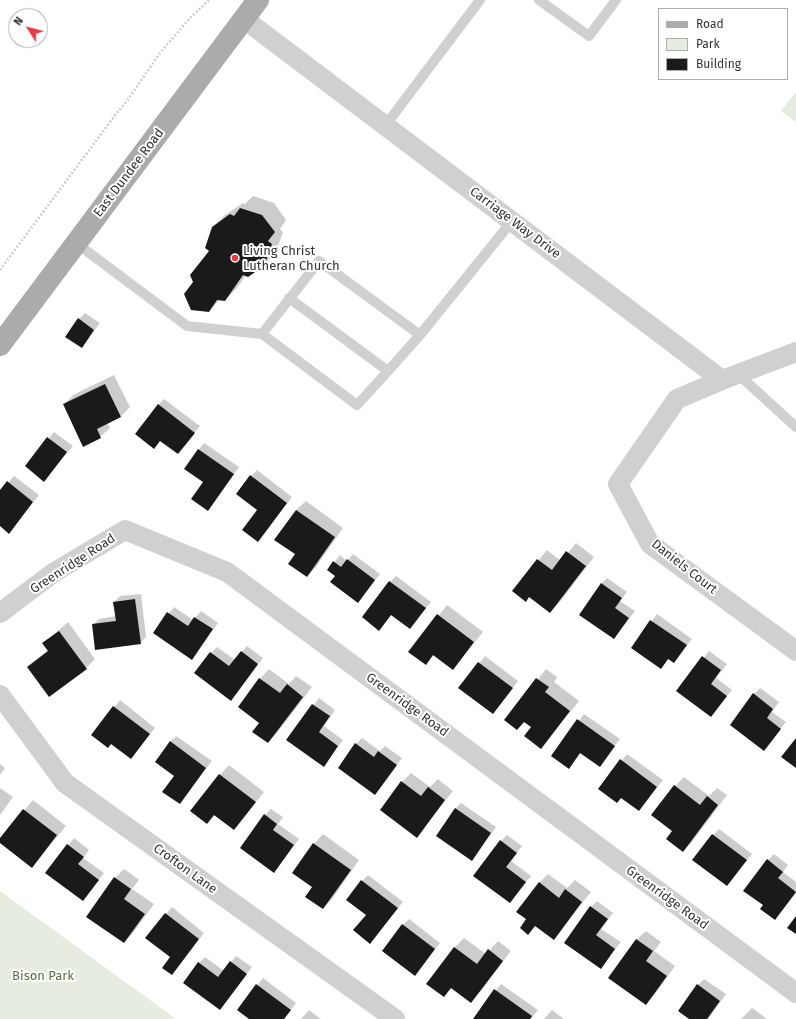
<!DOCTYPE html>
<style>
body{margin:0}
#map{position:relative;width:796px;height:1019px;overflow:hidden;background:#fff;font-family:"Fira Sans",sans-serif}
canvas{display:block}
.legend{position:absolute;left:658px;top:8px;width:130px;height:72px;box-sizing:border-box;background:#fff;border:1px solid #adadad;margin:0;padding:5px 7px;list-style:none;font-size:12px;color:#333}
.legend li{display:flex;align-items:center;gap:8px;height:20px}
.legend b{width:20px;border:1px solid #adadad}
.north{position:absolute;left:8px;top:8px;width:40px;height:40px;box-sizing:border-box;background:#fff;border:1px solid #adadad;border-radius:50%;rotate:306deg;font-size:11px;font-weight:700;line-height:16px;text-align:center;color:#333}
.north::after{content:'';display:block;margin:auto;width:14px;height:18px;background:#e63946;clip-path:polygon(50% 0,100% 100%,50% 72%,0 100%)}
</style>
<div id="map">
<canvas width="796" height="1019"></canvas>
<ul class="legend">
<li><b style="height:5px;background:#ababab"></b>Road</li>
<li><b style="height:11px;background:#e6ecdf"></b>Park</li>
<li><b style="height:11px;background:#1a1a1a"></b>Building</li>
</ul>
<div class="north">N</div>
</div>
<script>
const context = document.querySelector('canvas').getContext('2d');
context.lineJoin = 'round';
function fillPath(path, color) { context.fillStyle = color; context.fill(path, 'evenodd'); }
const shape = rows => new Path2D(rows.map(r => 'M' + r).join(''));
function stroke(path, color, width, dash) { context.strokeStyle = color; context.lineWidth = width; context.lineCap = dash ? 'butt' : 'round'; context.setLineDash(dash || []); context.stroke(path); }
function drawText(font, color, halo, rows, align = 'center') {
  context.font = font + ' "Fira Sans",sans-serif'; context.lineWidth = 4; context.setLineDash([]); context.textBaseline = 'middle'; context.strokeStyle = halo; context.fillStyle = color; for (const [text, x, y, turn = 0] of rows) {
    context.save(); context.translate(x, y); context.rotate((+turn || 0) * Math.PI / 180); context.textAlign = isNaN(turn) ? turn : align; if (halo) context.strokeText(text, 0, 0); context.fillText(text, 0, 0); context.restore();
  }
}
fillPath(shape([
 [796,92,796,122,781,111],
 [0,891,176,1019,0,1019]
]), '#e6ecdf');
fillPath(shape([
 [253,196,274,203,286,220,280,229,283,232,276,252,264,265,246,275,237,288,225,300,220,299,209,311,194,282,210,250,213,227,225,215,243,203,245,204],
 [85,313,100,323,82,347,79,319],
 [114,375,130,407,121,416,107,423,110,428,100,437,64,405,73,395],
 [164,399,200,426,178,453,158,405],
 [54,432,73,446,44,480,26,466],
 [204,443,239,467,208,510,204,482,185,468],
 [257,470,292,497,264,534,251,476],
 [14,476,39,495,9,532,0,525,0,492],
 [306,501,343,528,316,567,307,576,297,554,296,510],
 [576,543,594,557,559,603,550,612,530,596,526,600,513,591,547,550,561,561],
 [353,554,380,574,358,602,337,576,328,570,340,555,347,561],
 [396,576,431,602,410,628,392,614,379,629,390,582],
 [607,578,627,592,620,601,635,611,614,638,601,584],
 [141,594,146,637,140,643,93,625,99,619,116,616,114,602,120,596],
 [447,605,483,632,453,669,434,655,426,664,410,652],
 [174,607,193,620,201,611,218,623,192,658,154,633],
 [657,614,692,639,674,662,669,658,661,668,632,648],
 [68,622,95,659,86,668,28,667,48,650,43,644],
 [247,646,263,658,237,693,211,653,217,647,235,660],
 [709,651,727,664,716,678,732,690,711,715,678,691],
 [485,656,518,681,493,713,460,688],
 [269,669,289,684,296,676,312,687,277,733,268,742,260,723,239,707,260,679],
 [546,669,557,677,554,682,579,701,541,748,532,727,525,721,517,729,506,720],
 [760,688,779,702,772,712,786,722,764,749,754,694],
 [319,698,335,710,324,726,343,740,323,766,287,740],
 [120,700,155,728,131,757,112,743,92,734],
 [584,714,620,739,600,765,581,752,568,767,552,756],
 [176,736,212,761,180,803,170,742],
 [362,738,380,751,385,746,402,758,375,794,356,744],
 [627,754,663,780,639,810,622,797,599,789],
 [0,764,5,768,0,775],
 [229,765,264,792,234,829,215,815,207,823,220,775],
 [411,773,430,787,438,779,453,791,417,836,402,782],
 [684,777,709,796,717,788,727,795,692,842,683,851,673,830,675,786],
 [0,788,13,797,0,815],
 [33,800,66,826,32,867,0,842,0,839],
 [461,803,496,827,472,860,455,809],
 [271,809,283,817,278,824,299,839,274,871,265,815],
 [719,829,752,854,727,885,713,835],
 [323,834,359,860,332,899,323,908,314,887,314,844],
 [507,835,522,846,511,861,531,876,510,902,501,841],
 [74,838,89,850,83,858,104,873,88,894,47,873],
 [774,854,788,865,783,872,796,882,796,893,775,919,764,905,768,860],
 [124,869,139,880,132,889,154,904,133,933,124,942,115,878],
 [548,874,567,888,575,880,591,892,554,938,537,925,528,933,528,919,539,883],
 [368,875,403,902,370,942,362,881],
 [597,901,613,913,601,929,621,942,600,968,591,907],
 [172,907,204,933,177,968,171,957,146,938],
 [409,919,440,943,414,975,403,925],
 [646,931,661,942,654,951,675,966,655,994,646,1003,636,940],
 [464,938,486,954,498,941,511,951,480,992,471,1001,452,987,444,995,428,984,455,947],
 [236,956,252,967,220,1009,199,963,205,957,224,971],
 [263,978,296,1003,284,1019,251,1019,238,1010],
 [704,979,726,994,708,1019,690,1019,698,985],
 [501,984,538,1010,531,1019,474,1019],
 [752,1008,767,1019,741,1019],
 [309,1010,321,1019,301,1019],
 [552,1010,564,1019,544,1019]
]), '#0003');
fillPath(shape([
 [240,208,262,215,275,232,268,241,272,244,264,266,248,277,243,275,225,301,217,300,209,312,191,310,184,294,193,282,190,275,209,251,205,248,212,227,230,214,234,216],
 [78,318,94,330,82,348,65,337],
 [105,384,121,417,97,429,101,438,83,447,63,404],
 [158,404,195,433,178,454,160,441,154,449,135,434],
 [47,437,67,452,44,482,25,466],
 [198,449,234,474,208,511,191,499,203,482,184,469],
 [250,475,287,503,258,542,242,530,257,510,236,494],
 [7,481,33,502,9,534,0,526,0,490],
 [296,510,335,537,307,577,288,564,295,554,274,540],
 [566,551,586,566,550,613,529,597,526,602,512,591,537,559,552,570],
 [347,559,375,580,358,603,330,582,335,576,327,570,333,561,341,567],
 [389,581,426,608,410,629,391,615,379,631,362,617],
 [601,583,622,598,615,608,629,618,614,639,579,615],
 [135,599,141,644,95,650,92,624,116,621,113,602],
 [167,612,188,626,194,617,213,629,192,660,153,633],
 [437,614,474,642,453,670,433,655,426,665,408,652],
 [650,620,687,645,674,663,668,659,661,669,631,648],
 [59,631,87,669,49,697,27,667,48,651,42,643],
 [241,651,258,664,231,701,194,673,210,652,229,666],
 [702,656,721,670,711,684,727,696,711,717,676,691],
 [478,662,513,688,493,714,458,688],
 [259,678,280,693,287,684,303,697,268,743,252,732,259,723,238,707],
 [536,678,549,687,545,692,570,711,541,749,524,736,531,727,524,722,517,730,504,720],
 [753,693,773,709,767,718,781,729,764,751,730,725],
 [312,704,330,716,319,732,338,746,324,767,286,740],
 [113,706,150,734,131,759,111,744,108,748,91,735],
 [577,719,615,746,600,767,580,753,569,769,551,756],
 [796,738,796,768,781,757],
 [170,741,206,768,180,804,162,792,174,776,155,762],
 [355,743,374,757,378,751,397,765,375,795,338,768],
 [620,759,657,787,639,811,621,798,617,803,598,789],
 [219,774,256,802,234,830,214,815,207,824,190,811],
 [401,781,421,796,428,787,445,800,417,838,380,810],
 [674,785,700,805,707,796,718,805,683,852,666,839,672,831,651,815],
 [455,808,491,833,472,861,436,836],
 [23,809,57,835,32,868,0,843,0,838],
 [264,814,277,824,273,830,294,845,274,873,240,848],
 [712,834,747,860,727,886,692,860],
 [500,840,517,853,506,867,526,882,510,903,473,876],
 [313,843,351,870,323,909,305,897,312,887,292,873],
 [67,844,84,857,78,864,99,880,83,901,45,873],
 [767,859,783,872,778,878,796,892,775,920,760,909,763,905,743,891],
 [114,877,131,889,124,899,145,914,124,943,86,917],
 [361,880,398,908,370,944,353,930,366,915,346,900],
 [539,882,559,898,565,889,582,902,554,940,535,926,528,935,520,928,526,919,516,912],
 [590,906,608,919,596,935,615,949,601,969,564,943],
 [165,913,199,939,172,975,162,968,170,957,145,938],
 [796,916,796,934,787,928],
 [402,924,435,949,415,976,382,951],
 [636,939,653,951,646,961,667,976,646,1005,608,978],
 [454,947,477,964,488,949,503,961,471,1003,451,988,444,997,426,984],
 [230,961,247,974,220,1010,183,983,198,962,218,977],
 [256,984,291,1010,284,1019,249,1019,237,1010],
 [697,984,720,1001,707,1019,689,1019,678,1011],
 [494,989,532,1016,530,1019,473,1019]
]), '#1a1a1a');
stroke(shape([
 [0,270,116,114,127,101,160,53,190,18,209,0]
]), '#cdcdcd', 2.5, [2, 2]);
stroke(shape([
 [539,0,589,36,616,0],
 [385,126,480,0],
 [76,243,187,326,262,334,357,405,388,371],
 [289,298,388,371,420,335,512,221],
 [262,334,319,261,420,335],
 [738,374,796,427]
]), '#d0d0d0', 10);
stroke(shape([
 [244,19,722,380],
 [796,352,722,380,677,399,618,484,650,544,796,651],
 [0,613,53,573,125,530,227,572,796,993],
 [0,695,65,783,395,1019]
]), '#d0d0d0', 20);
stroke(shape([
 [0,345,258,0]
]), '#ababab', 22);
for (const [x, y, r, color] of [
 [235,258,4,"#e63946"]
]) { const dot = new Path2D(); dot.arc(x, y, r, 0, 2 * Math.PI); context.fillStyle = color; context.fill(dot); stroke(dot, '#fff', 1.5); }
drawText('13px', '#333', '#fff', [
 ["East Dundee Road",129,173,-53],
 ["Carriage Way Drive",515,223,37],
 ["Greenridge Road",73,564,-33],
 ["Daniels Court",684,567,38],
 ["Greenridge Road",407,705,36],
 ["Crofton Lane",185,869,36],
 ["Greenridge Road",667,898,36]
]);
drawText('13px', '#333', '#fff', [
 ["Living Christ",243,251],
 ["Lutheran Church",243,266]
], 'left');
drawText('13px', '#56703f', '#fff', [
 ["Bison Park",43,976]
]);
</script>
